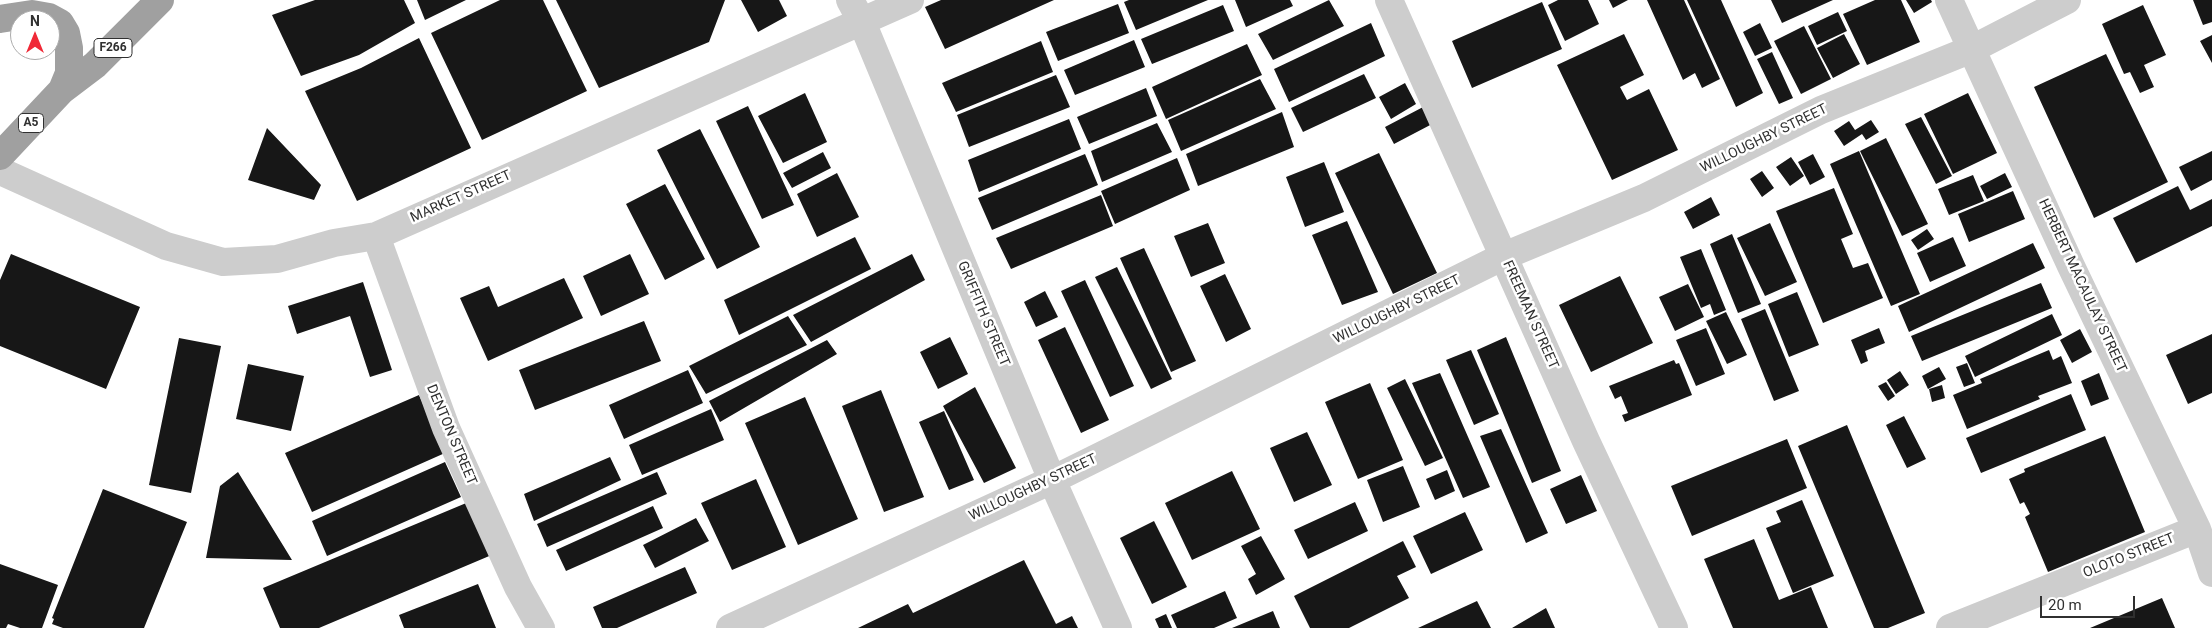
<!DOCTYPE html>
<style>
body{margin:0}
#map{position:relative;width:2212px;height:628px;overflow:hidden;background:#fff;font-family:Roboto,sans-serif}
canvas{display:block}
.north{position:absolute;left:10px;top:10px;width:50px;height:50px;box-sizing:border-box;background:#fff;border:1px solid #acacac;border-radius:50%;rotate:0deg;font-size:14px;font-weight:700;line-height:20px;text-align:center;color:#303030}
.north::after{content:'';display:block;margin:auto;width:18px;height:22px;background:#f02937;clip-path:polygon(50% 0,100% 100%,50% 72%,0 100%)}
.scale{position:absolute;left:2040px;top:596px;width:95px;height:22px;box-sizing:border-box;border:2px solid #303030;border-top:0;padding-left:6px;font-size:15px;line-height:18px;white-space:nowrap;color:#303030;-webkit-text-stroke:4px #fff;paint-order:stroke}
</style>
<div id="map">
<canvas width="2212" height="628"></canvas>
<div class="north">N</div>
<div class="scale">20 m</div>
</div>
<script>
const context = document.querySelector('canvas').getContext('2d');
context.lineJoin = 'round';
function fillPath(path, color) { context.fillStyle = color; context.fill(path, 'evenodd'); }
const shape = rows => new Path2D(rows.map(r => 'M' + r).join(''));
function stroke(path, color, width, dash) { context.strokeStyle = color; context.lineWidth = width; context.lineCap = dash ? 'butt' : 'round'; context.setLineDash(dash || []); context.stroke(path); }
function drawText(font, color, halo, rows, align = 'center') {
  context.font = font + ' Roboto,sans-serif'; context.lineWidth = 5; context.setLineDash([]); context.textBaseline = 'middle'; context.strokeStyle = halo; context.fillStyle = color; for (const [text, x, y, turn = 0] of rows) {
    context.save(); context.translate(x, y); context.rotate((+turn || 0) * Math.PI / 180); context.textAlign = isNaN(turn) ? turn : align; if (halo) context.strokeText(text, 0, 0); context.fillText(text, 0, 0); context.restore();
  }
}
fillPath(shape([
 [315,0,404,0,415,23,359,55,301,76,272,15],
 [417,0,466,0,425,20],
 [500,0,543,0,587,91,482,140,431,33],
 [556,0,725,0,709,42,599,88],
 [741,0,779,0,787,16,758,32],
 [941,0,1054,0,945,49,925,7],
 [1129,0,1208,0,1136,30,1124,2],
 [1235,0,1290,0,1293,6,1246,27],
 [1329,0,1344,26,1273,60,1258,34],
 [1558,0,1588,0,1599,24,1565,41,1548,5],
 [1609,0,1628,0,1613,8],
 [1647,0,1684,0,1720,79,1702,88,1695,73,1683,80],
 [1687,0,1721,0,1763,93,1736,107],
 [1771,0,1833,0,1782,23],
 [1875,0,1901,0,1920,42,1867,65,1843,14],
 [1906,0,1931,0,1932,2,1914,13],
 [2193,0,2212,0,2212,22,2203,25],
 [1542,2,1562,49,1472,88,1452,41],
 [1118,4,1129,33,1058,61,1046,32],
 [1223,5,1234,31,1152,64,1141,39],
 [2143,5,2166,55,2144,65,2154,87,2140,93,2130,72,2124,74,2102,24],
 [1838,12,1847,31,1817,45,1808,26],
 [1371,23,1385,56,1289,102,1274,69],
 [1760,23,1772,48,1755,56,1743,32],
 [1804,26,1831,79,1801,94,1774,41],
 [1624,34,1644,75,1620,87,1627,100,1649,89,1678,150,1612,180,1557,65],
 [1844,34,1860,64,1833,78,1817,48],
 [2212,35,2212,63,2200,41],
 [419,38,471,148,357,201,305,91,361,68],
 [1134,40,1145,67,1075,95,1064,70],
 [1041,41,1053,72,956,112,942,83],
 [1247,44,1262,75,1166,119,1152,87],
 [1772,52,1793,98,1779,104,1757,59],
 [2106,54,2168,182,2094,218,2034,87],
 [1364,74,1376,98,1303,132,1291,108],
 [1056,75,1070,107,969,147,957,115],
 [1260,79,1276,109,1181,151,1168,120],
 [1405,83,1416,104,1391,119,1379,97],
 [1146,88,1157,116,1089,144,1077,117],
 [805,93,827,142,783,163,758,116],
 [1968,93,1997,153,1953,174,1924,114],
 [748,106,794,205,762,219,716,121],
 [1425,106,1434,123,1394,144,1385,127],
 [1282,112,1294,147,1198,186,1186,154],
 [1921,117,1952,176,1936,184,1905,124],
 [1069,119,1081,149,979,192,968,160],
 [1871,120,1879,132,1866,140,1862,134,1844,146,1834,131,1849,121,1855,130],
 [1157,123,1172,152,1102,182,1091,151],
 [267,128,321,185,314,200,248,180],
 [700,129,760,247,717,269,657,150],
 [1886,138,1928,224,1902,236,1860,151],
 [1859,151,1920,294,1891,306,1830,164],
 [2212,151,2212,180,2191,191,2179,167],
 [823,152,831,168,792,188,783,173],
 [1379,153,1437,273,1393,294,1335,173],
 [1085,154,1098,185,992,230,978,198],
 [1813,154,1825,177,1810,185,1798,162],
 [1791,157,1804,176,1790,186,1776,167],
 [1177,158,1190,190,1115,224,1101,191],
 [1324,162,1344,212,1305,227,1286,177],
 [1762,171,1774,188,1762,197,1750,179],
 [837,173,859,217,817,237,797,194],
 [2005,173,2012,187,1987,199,1980,186],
 [1973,175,1984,201,1949,215,1938,189],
 [665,184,705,259,665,280,626,204],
 [2178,186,2190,210,2212,199,2212,226,2136,263,2113,218],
 [1834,188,1853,234,1841,239,1853,268,1868,263,1883,298,1823,323,1776,211],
 [2013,191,2025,219,1969,242,1958,214],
 [1101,195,1113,226,1011,269,996,238],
 [1711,197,1720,215,1693,229,1684,212],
 [1347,221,1378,292,1342,305,1312,235],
 [1208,223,1225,263,1191,277,1174,236],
 [1770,223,1797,282,1765,296,1737,238],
 [1927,229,1934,239,1918,250,1911,240],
 [1732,234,1761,304,1738,313,1710,244],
 [855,237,871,269,739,335,724,300],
 [1953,237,1966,266,1930,282,1917,253],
 [2033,243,2045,268,1909,332,1898,306],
 [1144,248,1196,361,1171,372,1120,258],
 [1701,249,1726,310,1714,315,1710,304,1701,308,1680,257],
 [11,254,140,307,106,389,0,346,0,280],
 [630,254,649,294,601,316,583,276],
 [912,254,925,280,811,342,793,315],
 [1117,267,1172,379,1151,389,1095,277],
 [1225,274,1251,329,1226,342,1200,286],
 [1620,276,1653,343,1591,372,1559,305],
 [564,278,583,318,488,361,460,298,489,286,498,307],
 [1085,280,1134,386,1110,397,1061,291],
 [363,282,392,370,370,377,350,316,297,334,288,306],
 [2041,283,2052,308,1922,361,1911,336],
 [1688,284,1704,317,1675,331,1659,297],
 [1045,291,1058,317,1036,327,1024,302],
 [1797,292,1819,345,1789,357,1768,304],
 [1765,309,1799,391,1774,401,1741,319],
 [1726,312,1747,355,1727,364,1706,321],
 [2052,314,2062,335,1975,377,1965,356],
 [788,316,807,345,706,394,689,366],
 [644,321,661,361,535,410,519,370],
 [1065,327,1109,420,1081,433,1038,340],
 [1706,328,1725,374,1696,386,1676,340],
 [1879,328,1885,343,1865,351,1868,361,1861,364,1851,340],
 [2080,329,2092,352,2072,363,2060,340],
 [2212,334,2212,393,2188,404,2166,355],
 [950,337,968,374,938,389,920,352],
 [1506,337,1561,471,1532,483,1477,350],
 [179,338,221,346,191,493,149,485],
 [827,340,837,354,720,422,709,401],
 [1471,350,1499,414,1474,425,1446,360],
 [2049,350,2053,360,2061,356,2072,383,2038,396,2040,399,1967,429,1953,395,1982,383,1980,379],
 [1674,360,1676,364,1679,363,1692,395,1625,422,1622,415,1628,413,1621,396,1615,399,1609,386],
 [1967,363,1975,383,1964,387,1956,367],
 [248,364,304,376,291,431,236,419],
 [1939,367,1946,379,1928,389,1922,376],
 [688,370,703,403,624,439,609,405],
 [1900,371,1909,385,1896,394,1887,380],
 [1440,373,1490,487,1463,498,1412,383],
 [2099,373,2109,399,2091,406,2081,381],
 [1405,379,1443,458,1425,466,1387,388],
 [1886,382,1895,396,1888,401,1878,386],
 [1370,383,1403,460,1358,479,1325,402],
 [1942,385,1945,398,1932,402,1929,389],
 [975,387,1016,468,984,483,943,406],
 [881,390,924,497,884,512,842,406],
 [2071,394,2086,430,1981,473,1966,438],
 [419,395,445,453,312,512,285,453],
 [805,397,858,519,798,545,745,423],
 [711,409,724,440,642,475,629,445],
 [944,411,974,480,949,490,919,422],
 [1904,416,1926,459,1907,468,1886,425],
 [1847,425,1925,613,1888,628,1874,628,1798,446],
 [1501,429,1548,533,1526,543,1480,436],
 [1307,432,1332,485,1294,502,1270,448],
 [2105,436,2145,532,2048,572,2025,517,2030,514,2024,502,2020,504,2009,479,2025,472,2024,469],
 [1787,439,1807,488,1692,536,1671,486],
 [610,457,621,480,534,521,524,494],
 [445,462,461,497,327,556,312,521],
 [1403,466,1420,507,1383,522,1367,480],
 [1447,470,1455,491,1435,500,1426,479],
 [1232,471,1260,529,1192,560,1165,503],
 [238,472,292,560,206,558,220,486],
 [657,472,667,494,547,547,537,524],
 [1581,475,1597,511,1566,524,1550,489],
 [756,479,786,547,732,570,701,503],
 [103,489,187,522,144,628,63,628,52,624,54,619,52,618],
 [1802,500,1834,576,1793,593,1766,528,1781,522,1776,511],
 [471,501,494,554,319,628,280,628,263,588],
 [1355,502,1368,531,1308,559,1294,530],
 [653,506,663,528,566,571,556,550],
 [1465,512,1483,550,1431,574,1413,536],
 [696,518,709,541,655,568,643,545],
 [1154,521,1187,587,1152,604,1120,538],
 [1261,536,1285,579,1256,595,1248,579,1256,574,1241,546],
 [1754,539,1779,600,1811,587,1828,628,1733,628,1704,559],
 [1403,541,1416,567,1397,576,1409,598,1349,628,1310,628,1294,596],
 [1024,560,1056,624,1072,616,1078,628,858,628,908,604,913,613],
 [0,564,58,585,42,628,20,628,8,624,6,628,0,628],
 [685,567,697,593,617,628,602,628,593,607],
 [478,584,496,628,404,628,399,615],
 [1225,591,1237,618,1214,628,1177,628,1171,615],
 [2162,598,2175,628,2090,628],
 [1477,601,1491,628,1418,628],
 [1546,608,1555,628,1512,628],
 [1273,611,1280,628,1232,628],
 [1166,614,1172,628,1159,628,1155,619]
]), '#171717');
stroke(shape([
 [850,0,862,22,1052,480,1118,628],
 [1389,0,1586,441,1674,628],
 [1949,0,2071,266,2197,529,2212,573],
 [0,171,166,246,223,262,277,259,334,243,376,236,910,0],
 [376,236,446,428,518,587,541,628],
 [730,628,1052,480,1504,256,1644,198,1821,110,1972,49,2067,0],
 [1950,628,2197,529]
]), '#cdcdcd', 28);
stroke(shape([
 [0,19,32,14,49,17,60,23,66,33,69,48,69,73,62,90],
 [0,156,62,90,95,65,160,0]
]), '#a0a0a0', 28);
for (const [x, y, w] of [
 [113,48,38],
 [31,123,25]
]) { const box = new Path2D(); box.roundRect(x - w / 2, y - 9.5, w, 19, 4); context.fillStyle = '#fff'; context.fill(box); stroke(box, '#303030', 1); }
drawText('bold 12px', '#303030', null, [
 ["F266",113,48],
 ["A5",31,123]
]);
drawText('14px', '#303030', '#fff', [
 ["WILLOUGHBY STREET",1764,139,-26],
 ["MARKET STREET",461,197,-24],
 ["HERBERT MACAULAY STREET",2082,286,65],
 ["WILLOUGHBY STREET",1397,310,-26],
 ["GRIFFITH STREET",983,314,67],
 ["FREEMAN STREET",1530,315,66],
 ["DENTON STREET",451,435,67],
 ["WILLOUGHBY STREET",1033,488,-25],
 ["OLOTO STREET",2129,556,-22]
]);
</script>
